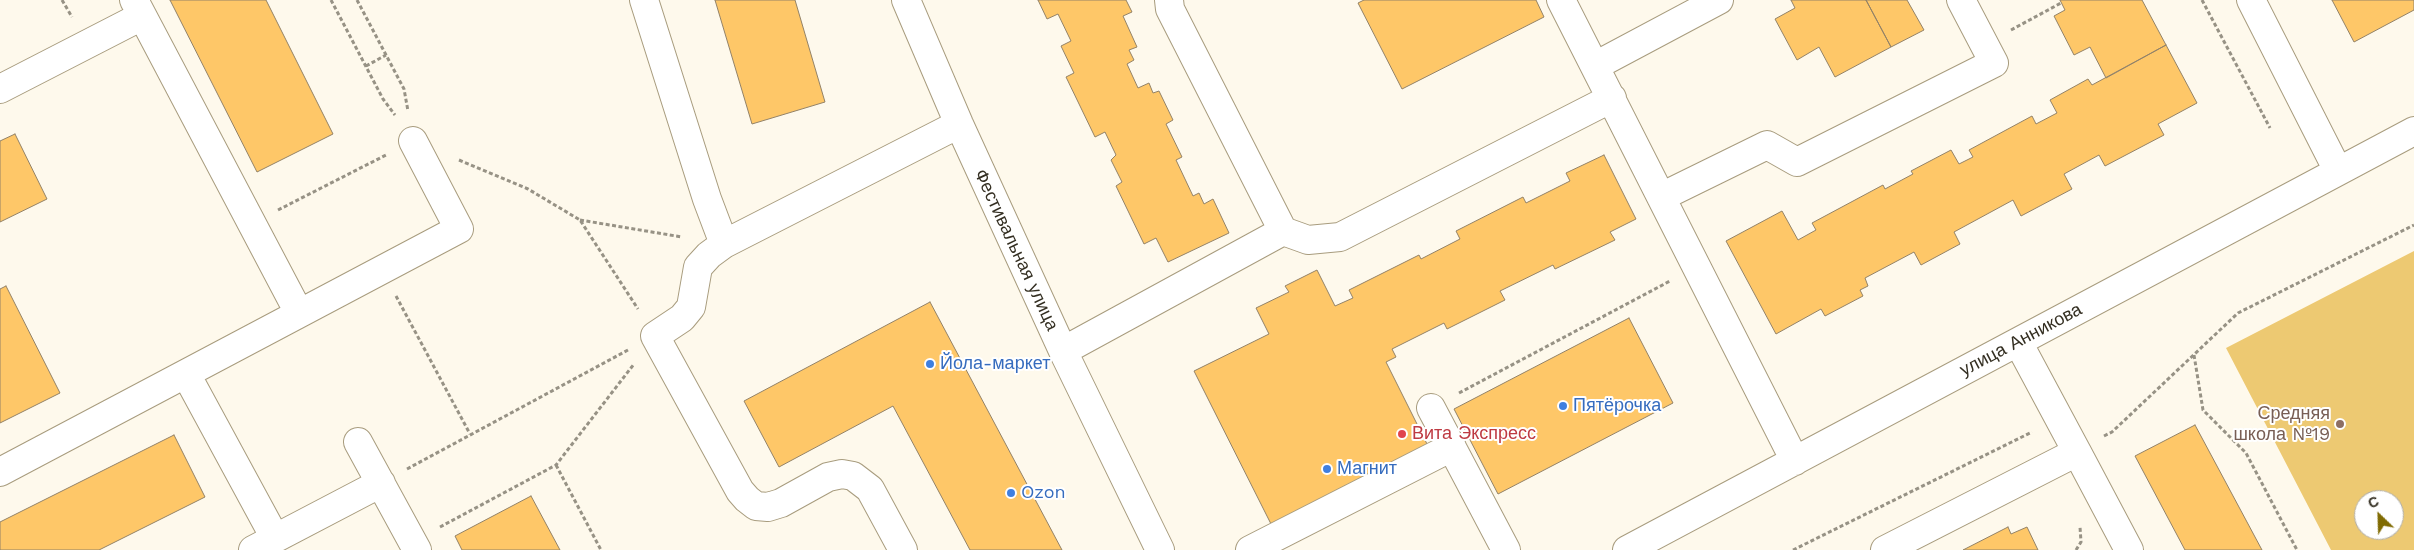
<!DOCTYPE html>
<meta charset="utf-8">
<style>
body{margin:0}
#map{position:relative;width:2414px;height:550px;overflow:hidden;background:#fef9ec;font-family:"Work Sans",sans-serif}
canvas{display:block}
.north{position:absolute;left:2354px;top:490px;width:50px;height:50px;box-sizing:border-box;background:#fff;border:1px solid #aeaca7;border-radius:50%;rotate:336deg;font-size:14px;font-weight:700;line-height:20px;text-align:center;color:#342f22}
.north::after{content:'';display:block;margin:auto;width:18px;height:22px;background:#806b03;clip-path:polygon(50% 0,100% 100%,50% 72%,0 100%)}
</style>
<div id="map">
<canvas width="2414" height="550"></canvas>
<div class="north">С</div>
</div>
<script>
const context = document.querySelector('canvas').getContext('2d');
context.lineJoin = 'round';
function fillPath(path, color) { context.fillStyle = color; context.fill(path, 'evenodd'); }
const shape = rows => new Path2D(rows.map(r => 'M' + r).join(''));
function stroke(path, color, width, dash) { context.strokeStyle = color; context.lineWidth = width; context.lineCap = dash ? 'butt' : 'round'; context.setLineDash(dash || []); context.stroke(path); }
function drawText(font, color, halo, rows, align = 'center') {
  context.font = font + ' "Work Sans",sans-serif'; context.lineWidth = 4; context.setLineDash([]); context.textBaseline = 'middle'; context.strokeStyle = halo; context.fillStyle = color; for (const [text, x, y, turn = 0] of rows) {
    context.save(); context.translate(x, y); context.rotate((+turn || 0) * Math.PI / 180); context.textAlign = isNaN(turn) ? turn : align; if (halo) context.strokeText(text, 0, 0); context.fillText(text, 0, 0); context.restore();
  }
}
fillPath(shape([
 [2414,251,2414,550,2331,550,2226,348],
 [2364,500,2394,500,2394,530,2364,530]
]), '#edc972');
const building = shape([
 [170,0,266,0,333,134,257,172,170,0],
 [715,0,795,0,825,102,752,124,715,0],
 [1038,0,1126,0,1132,12,1123,16,1137,47,1129,50,1134,60,1127,64,1138,88,1149,83,1153,93,1159,91,1173,120,1166,124,1182,157,1176,160,1193,196,1199,193,1204,204,1213,199,1229,233,1168,262,1156,238,1144,244,1116,186,1122,182,1111,160,1116,155,1105,132,1095,137,1066,77,1074,73,1061,46,1071,41,1058,14,1047,19,1038,0],
 [1364,0,1536,0,1544,17,1402,89,1358,3,1364,0],
 [1791,0,1866,0,1891,47,1835,77,1819,47,1797,60,1775,19,1795,8,1791,0],
 [1866,0,1907,0,1924,30,1891,47,1866,0],
 [2060,0,2142,0,2166,45,2106,78,2090,47,2074,55,2054,16,2065,10,2060,0],
 [2332,0,2414,0,2414,10,2354,42,2332,0],
 [2166,45,2197,103,2158,124,2164,135,2105,166,2099,155,2064,174,2072,189,2021,216,2013,200,1954,232,1960,244,1921,265,1914,252,1865,278,1868,286,1860,290,1863,296,1825,316,1821,309,1776,334,1726,241,1782,211,1798,240,1816,230,1812,223,1883,185,1885,189,1913,174,1911,171,1951,150,1959,164,1973,157,1969,150,2032,116,2036,124,2057,113,2050,100,2088,79,2092,85,2166,45],
 [15,134,47,199,0,222,0,141,15,134],
 [1604,155,1636,219,1610,232,1615,240,1555,269,1553,265,1500,291,1505,300,1447,329,1444,323,1392,349,1396,357,1386,362,1428,446,1271,524,1194,371,1269,334,1256,308,1289,292,1285,286,1317,270,1335,306,1353,298,1349,290,1419,255,1421,259,1460,239,1456,231,1523,197,1526,203,1570,181,1566,173,1604,155],
 [6,286,60,393,0,423,0,289,6,286],
 [930,302,1062,550,970,550,893,406,779,467,744,401,930,302],
 [1629,318,1673,403,1498,494,1454,409,1629,318],
 [2195,425,2262,550,2185,550,2135,456,2195,425],
 [174,435,205,497,99,550,0,550,0,522,174,435],
 [531,496,560,550,462,550,455,536,531,496],
 [2008,527,2011,534,2027,527,2038,550,1963,550,2008,527]
]);
fillPath(building, '#fec768');
stroke(building, '#938267', 1);
const minor = shape([
 [134,0,299,313],
 [644,0,707,199,724,244],
 [906,0,959,124,1063,351,1160,550],
 [1169,0,1170,9,1283,231,1308,240,1340,237,1612,98],
 [1561,0,1795,461],
 [2251,0,2338,171],
 [1595,66,1719,0],
 [0,89,142,16],
 [1661,197,1767,145,1797,162,1994,63,1961,0],
 [1063,351,1283,231],
 [186,374,275,538],
 [1431,408,1506,550],
 [358,442,417,550],
 [2077,452,2129,550],
 [0,472,459,229,413,141],
 [253,550,381,483],
 [903,550,870,489,853,476,842,474,828,477,781,503,768,507,756,506,747,499,740,491,655,336,682,318,691,307,698,267,709,255,724,244,959,124],
 [1250,550,1452,447],
 [1627,550,2414,131],
 [1885,550,2077,452,2018,342]
]);
stroke(minor, '#a89c7e', 30);
stroke(shape([
 [62,0,72,17],
 [331,0,383,99,395,115],
 [357,0,404,89,408,111],
 [2202,0,2270,128],
 [2011,30,2061,3],
 [366,66,386,55],
 [459,160,528,189,580,220,638,309],
 [278,210,386,155],
 [580,220,682,237],
 [396,296,470,434],
 [2194,355,2203,410,2246,453,2297,550],
 [1459,393,1670,281],
 [2104,436,2112,432,2238,313,2414,225],
 [556,465,601,550],
 [407,469,628,350],
 [440,527,556,465,634,364],
 [1793,550,2032,432],
 [2076,550,2081,542,2080,527]
]), '#979285', 3, [4, 2.5]);
stroke(minor, '#fff', 28);
for (const [x, y, r, color] of [
 [930,364,5,"#3f7fe0"],
 [1563,406,5,"#3f7fe0"],
 [2340,424,5,"#8d6e63"],
 [1402,434,5,"#e0444e"],
 [1327,469,5,"#3f7fe0"],
 [1011,493,5,"#3f7fe0"]
]) { const dot = new Path2D(); dot.arc(x, y, r, 0, 2 * Math.PI); context.fillStyle = color; context.fill(dot); stroke(dot, '#fff', 2); }
drawText('18px', '#342f22', '#fff', [
 ["Фестивальная улица",1016,250,65],
 ["улица Анникова",2021,340,-28]
]);
drawText('18px', '#366cbe', '#fff', [
 ["Йола-маркет",940,364],
 ["Пятёрочка",1573,406],
 ["Магнит",1337,469],
 ["Ozon",1021,493]
], 'left');
drawText('18px', '#785e54', '#fff', [
 ["Средняя",2330,414],
 ["школа №19",2330,435]
], 'right');
drawText('18px', '#be3a42', '#fff', [
 ["Вита Экспресс",1412,434]
], 'left');
</script>
